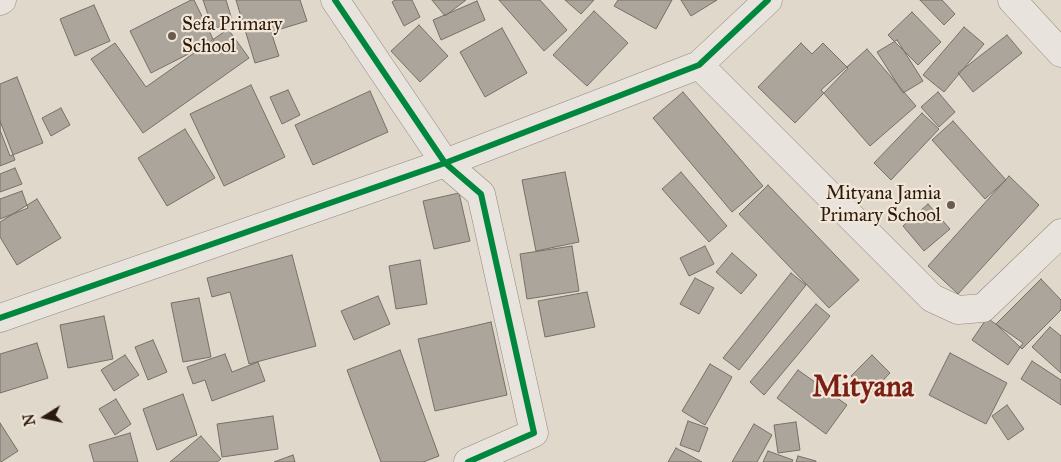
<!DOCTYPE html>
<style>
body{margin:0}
#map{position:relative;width:1061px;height:462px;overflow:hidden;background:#e0d8cb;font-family:"IM FELL Great Primer",serif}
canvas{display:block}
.north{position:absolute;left:20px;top:392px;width:50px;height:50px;-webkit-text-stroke:4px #f1e6d7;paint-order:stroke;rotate:260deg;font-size:14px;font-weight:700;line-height:20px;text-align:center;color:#2a1a0c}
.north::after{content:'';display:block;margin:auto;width:18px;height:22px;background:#2a1a0c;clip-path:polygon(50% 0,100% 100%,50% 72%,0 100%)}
</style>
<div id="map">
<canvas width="1061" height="462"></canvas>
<div class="north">N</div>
</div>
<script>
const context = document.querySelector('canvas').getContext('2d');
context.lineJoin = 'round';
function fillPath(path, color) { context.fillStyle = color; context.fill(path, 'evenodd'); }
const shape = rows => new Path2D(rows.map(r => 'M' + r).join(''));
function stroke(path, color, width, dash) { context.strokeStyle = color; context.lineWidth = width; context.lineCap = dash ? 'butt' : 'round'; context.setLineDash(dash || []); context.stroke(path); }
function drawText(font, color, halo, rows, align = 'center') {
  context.font = font + ' "IM FELL Great Primer",serif'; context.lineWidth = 4.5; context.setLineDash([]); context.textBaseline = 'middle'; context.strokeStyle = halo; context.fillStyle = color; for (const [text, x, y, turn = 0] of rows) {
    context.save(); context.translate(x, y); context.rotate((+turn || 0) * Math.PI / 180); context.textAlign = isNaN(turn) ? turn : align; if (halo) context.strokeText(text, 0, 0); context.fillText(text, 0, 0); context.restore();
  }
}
const building = shape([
 [191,0,194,0,214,41,151,73,130,31,191,0],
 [203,0,226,0,233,23,213,29,203,0],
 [236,0,300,0,307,21,271,32,279,56,255,63,236,0],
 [395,0,412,0,420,17,404,26,392,2,395,0],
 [432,0,466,0,445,16,432,0],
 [499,0,540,0,567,30,544,51,499,0],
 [565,0,594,0,581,14,565,0],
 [618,0,672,0,656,29,614,6,618,0],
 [681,0,717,0,691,16,681,0],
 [920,0,942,0,955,14,944,25,920,0],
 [477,1,485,20,441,40,433,20,477,1],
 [94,5,110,41,75,56,60,19,94,5],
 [594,11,628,43,587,86,553,55,594,11],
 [912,12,941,42,918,65,888,35,912,12],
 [419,25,448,56,420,82,391,51,419,25],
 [964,27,984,44,944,92,923,75,964,27],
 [502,28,527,73,485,97,460,52,502,28],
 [228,29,249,58,143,133,91,59,115,43,146,87,228,29],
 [1007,35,1022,53,973,92,958,73,1007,35],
 [897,40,923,81,903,93,877,52,897,40],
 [801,43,812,54,823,43,848,68,795,123,758,87,801,43],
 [867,49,916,106,870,146,821,90,867,49],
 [17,77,43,143,10,156,0,130,0,84,17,77],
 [251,85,285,157,224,186,190,114,251,85],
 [288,90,300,115,282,124,270,97,288,90],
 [370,91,388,132,313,165,295,125,370,91],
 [683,92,763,186,732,212,653,118,683,92],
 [938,92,955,112,939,127,921,107,938,92],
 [61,108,70,125,51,136,42,118,61,108],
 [922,113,939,129,891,180,874,163,922,113],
 [0,121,15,160,0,166,0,121],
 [953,121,1006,180,985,199,932,140,953,121],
 [185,129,215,178,167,206,138,158,185,129],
 [15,168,22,184,0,192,0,174,15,168],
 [565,172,579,242,536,251,522,180,565,172],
 [681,172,727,226,709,242,662,189,681,172],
 [1009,176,1039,205,958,294,928,266,1009,176],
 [768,185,859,280,829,308,739,214,768,185],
 [22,191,28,208,0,219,0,199,22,191],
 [459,193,470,241,434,249,423,201,459,193],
 [37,199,61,238,17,265,0,237,0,222,37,199],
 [928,204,950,229,924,251,903,226,928,204],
 [572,246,579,291,527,299,520,254,572,246],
 [705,246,714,264,689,276,680,258,705,246],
 [732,253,757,275,741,294,716,272,732,253],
 [292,255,316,346,249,364,230,292,212,297,207,278,292,255],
 [420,260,427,304,396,309,389,266,420,260],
 [791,273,806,285,739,370,723,358,791,273],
 [695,278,714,288,699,314,680,304,695,278],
 [1041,279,1061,300,1061,310,1022,349,996,324,1041,279],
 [587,292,595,327,545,337,538,301,587,292],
 [378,296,390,324,354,340,341,311,378,296],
 [199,298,211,357,183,362,171,303,199,298],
 [816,304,830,316,764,395,750,382,816,304],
 [104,316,113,359,68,368,60,325,104,316],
 [987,318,1023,343,1008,365,972,340,987,318],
 [491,322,507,395,435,411,418,339,491,322],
 [1050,327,1061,336,1061,373,1032,347,1050,327],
 [153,340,167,372,148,380,135,347,153,340],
 [37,343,48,378,0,393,0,354,37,343],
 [400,350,439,456,423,462,381,462,347,370,400,350],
 [950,353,1007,383,986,424,929,395,950,353],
 [225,354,232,372,258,362,265,381,212,401,205,380,193,384,187,367,225,354],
 [125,355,139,375,114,391,101,370,125,355],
 [872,355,890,373,870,394,851,376,872,355],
 [1032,361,1061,380,1061,405,1021,379,1032,361],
 [710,364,732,377,705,425,682,411,710,364],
 [798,370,847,405,826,434,777,398,798,370],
 [183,394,197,435,157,450,143,409,183,394],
 [116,399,131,424,115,435,99,409,116,399],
 [1007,405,1024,429,1008,440,992,416,1007,405],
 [273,416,278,449,222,457,217,424,273,416],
 [688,421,708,428,699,452,680,445,688,421],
 [796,422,800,450,778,453,774,425,796,422],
 [0,423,18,451,1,462,0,462,0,423],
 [754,424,772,435,757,462,732,462,754,424],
 [130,433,138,462,94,462,89,445,130,433],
 [201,436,221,459,217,462,170,462,201,436],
 [676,448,702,462,668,462,676,448],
 [768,451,793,460,792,462,763,462,768,451],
 [293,455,295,462,274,462,293,455],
 [798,456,816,461,816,462,796,462,798,456]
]);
fillPath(building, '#aca59c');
stroke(building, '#767067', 1);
const street = shape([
 [335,0,445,163,481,194,534,433,468,462],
 [1012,0,1061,53],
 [0,1,2,0],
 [699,65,932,298,958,310,983,308,1061,233],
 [0,318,445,163,699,65,768,0]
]);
stroke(street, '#918a81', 29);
stroke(street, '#e8e3dc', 28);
stroke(shape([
 [335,0,445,163,481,194,534,433,468,462],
 [0,318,445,163,699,65,768,0]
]), '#00873e', 6);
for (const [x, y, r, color] of [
 [172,36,5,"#6a5c4f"],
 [951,205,5,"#6a5c4f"]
]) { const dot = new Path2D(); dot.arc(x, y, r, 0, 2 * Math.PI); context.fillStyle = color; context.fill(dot); stroke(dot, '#f1e6d7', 2); }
drawText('19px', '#2a1a0c', '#f1e6d7', [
 ["Sefa Primary",182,25],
 ["School",182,47],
 ["Mityana Jamia",941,194,"right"],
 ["Primary School",941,216,"right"]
], 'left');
drawText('bold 29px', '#7a1f14', '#f1e6d7', [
 ["Mityana",863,389]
]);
</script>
